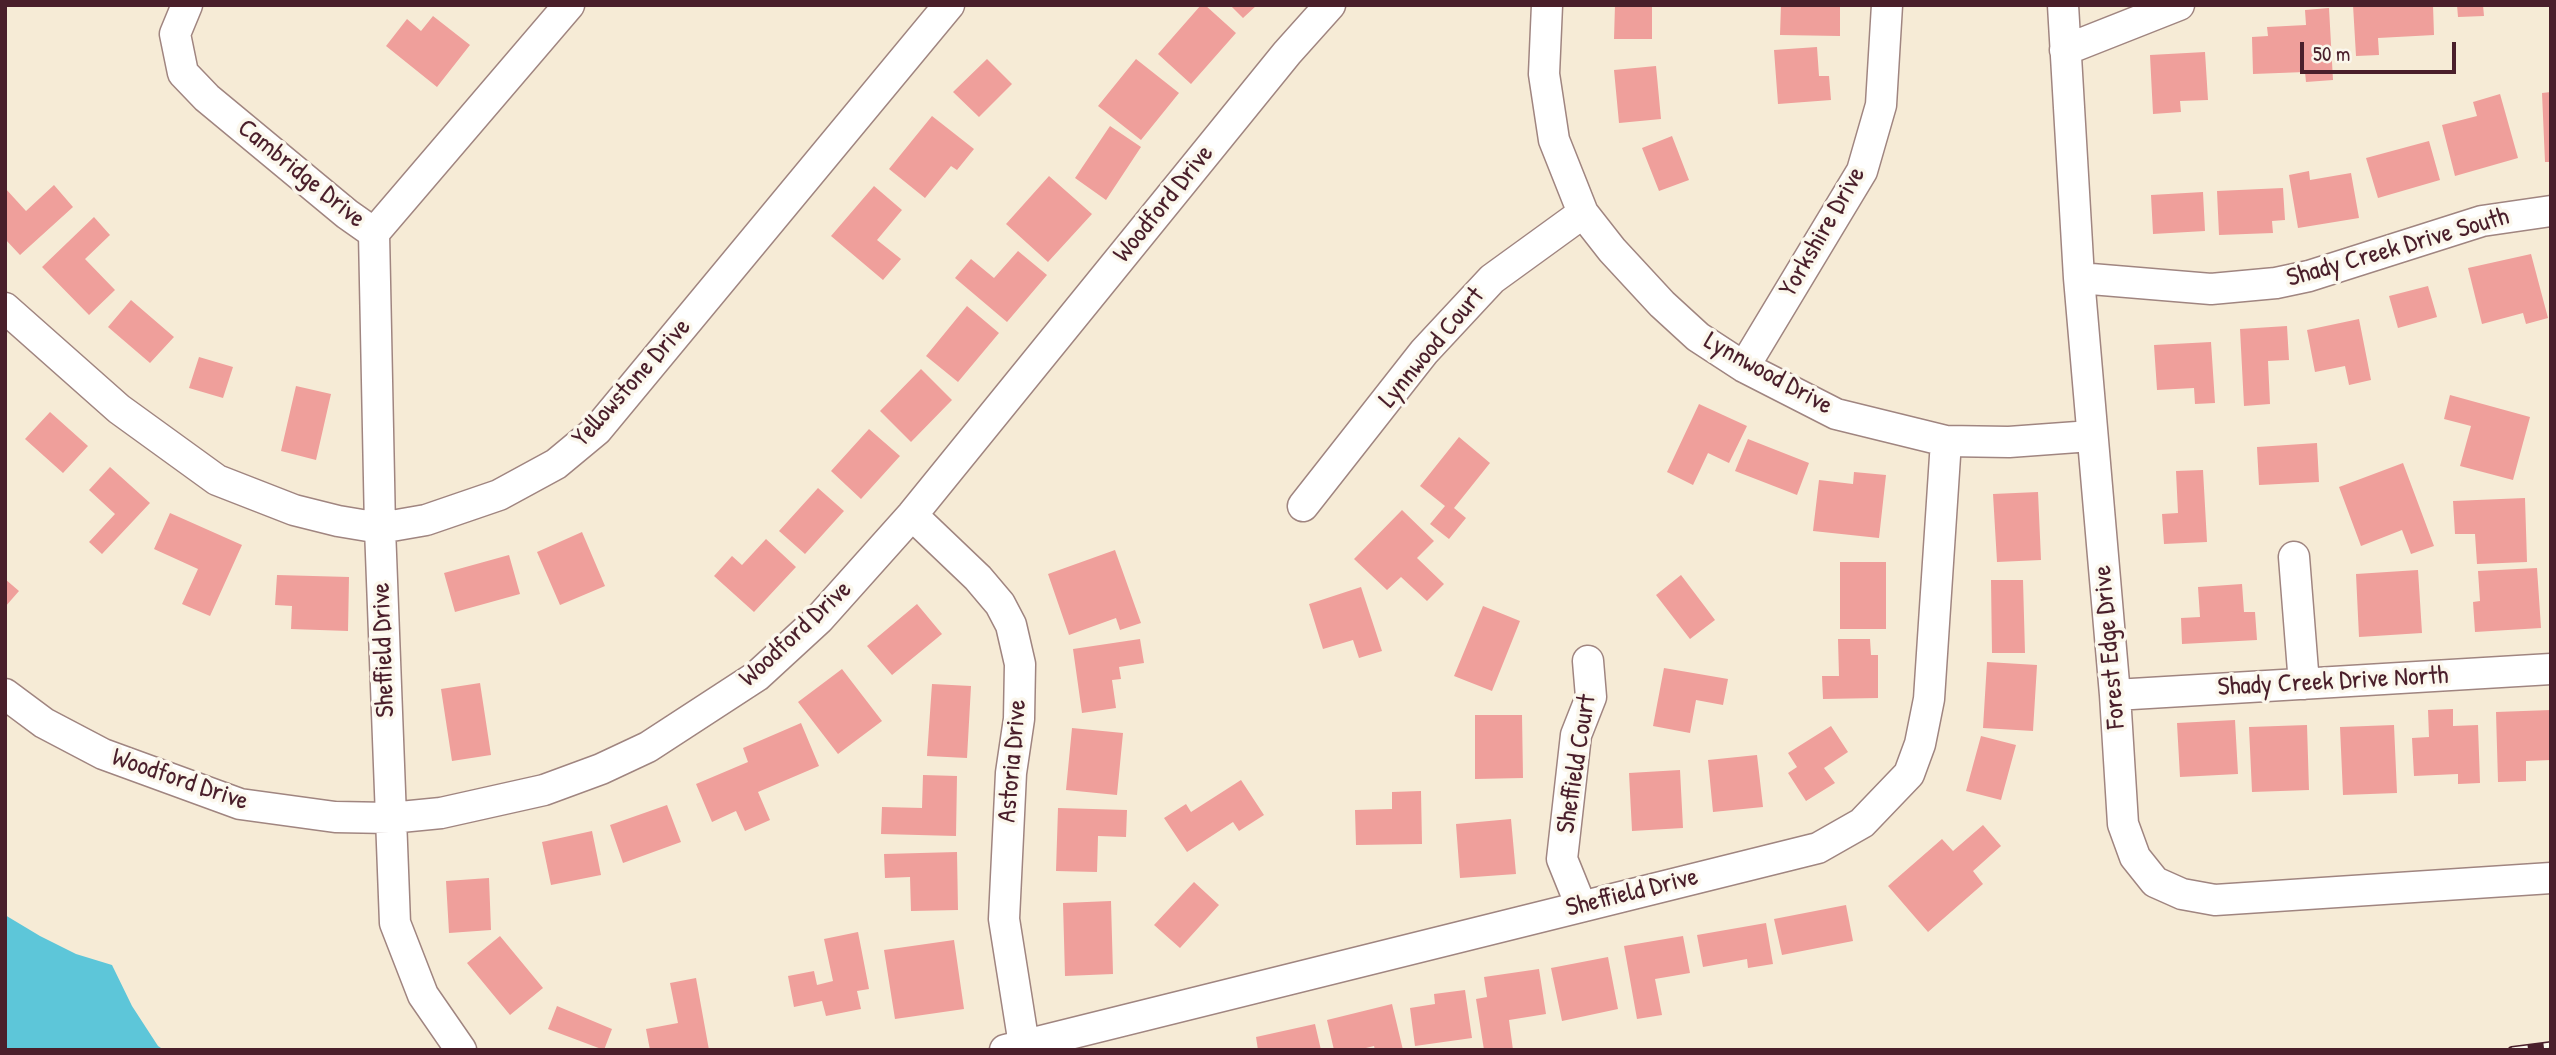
<!DOCTYPE html>
<style>
body{margin:0}
#map{position:relative;width:2556px;height:1055px;overflow:hidden;background:#f6ebd6;font-family:"Patrick Hand",sans-serif}
canvas{display:block}
.frame{position:absolute;inset:0;border:7px solid #4a1f2b;pointer-events:none}
.scale{position:absolute;left:2300px;top:42px;width:156px;height:32px;box-sizing:border-box;border:4px solid #4a1f2b;border-top:0;padding-left:9px;font-size:21px;line-height:24px;white-space:nowrap;color:#4a1f2b;-webkit-text-stroke:5px #fbf7ec;paint-order:stroke}
</style>
<div id="map">
<canvas width="2556" height="1055"></canvas>
<div class="frame"></div>
<div class="scale">50 m</div>
</div>
<script>
const context = document.querySelector('canvas').getContext('2d');
context.lineJoin = 'round';
function fillPath(path, color) { context.fillStyle = color; context.fill(path, 'evenodd'); }
const shape = rows => new Path2D(rows.map(r => 'M' + r).join(''));
function stroke(path, color, width, dash) { context.strokeStyle = color; context.lineWidth = width; context.lineCap = dash ? 'butt' : 'round'; context.setLineDash(dash || []); context.stroke(path); }
function drawText(font, color, halo, rows, align = 'center') {
  context.font = font + ' "Patrick Hand",sans-serif'; context.lineWidth = 7; context.setLineDash([]); context.textBaseline = 'middle'; context.strokeStyle = halo; context.fillStyle = color; for (const [text, x, y, turn = 0] of rows) {
    context.save(); context.translate(x, y); context.rotate((+turn || 0) * Math.PI / 180); context.textAlign = isNaN(turn) ? turn : align; if (halo) context.strokeText(text, 0, 0); context.fillText(text, 0, 0); context.restore();
  }
}
fillPath(shape([
 [5,915,40,936,76,954,112,965,132,1006,158,1046,164,1050,5,1050]
]), '#5dc6d9');
fillPath(shape([
 [1201,5,1205,5,1236,33,1191,84,1158,54],
 [1230,5,1257,5,1243,18],
 [1615,5,1652,5,1652,39,1614,39],
 [1781,5,1840,5,1840,36,1780,35],
 [2353,5,2433,5,2434,35,2378,38,2379,55,2356,56],
 [2457,5,2483,5,2484,16,2458,17],
 [2329,8,2333,80,2306,82,2305,72,2253,74,2252,37,2268,36,2267,27,2306,25,2305,10],
 [433,16,470,45,437,87,386,46,407,19,421,31],
 [1817,47,1819,76,1829,76,1831,100,1778,104,1774,50],
 [2205,52,2208,100,2180,101,2181,112,2153,114,2150,55],
 [987,59,1012,84,979,117,953,92],
 [1136,59,1179,93,1141,140,1098,106],
 [1656,66,1661,119,1619,123,1614,70],
 [2551,92,2551,162,2545,162,2542,93],
 [2500,94,2518,158,2455,176,2442,125,2477,116,2473,102],
 [932,116,974,149,957,170,951,166,925,198,889,169],
 [1110,126,1141,147,1106,200,1075,178],
 [1672,136,1689,180,1659,191,1642,148],
 [2429,141,2440,180,2378,198,2366,158],
 [2309,171,2310,180,2351,173,2359,218,2298,228,2289,175],
 [1049,176,1092,214,1048,262,1006,224],
 [54,185,73,207,20,255,5,239,5,188,26,211],
 [874,186,902,210,877,240,901,259,883,280,831,236],
 [2283,188,2285,220,2272,221,2273,233,2219,235,2217,191],
 [2203,192,2205,231,2153,234,2151,195],
 [94,217,110,235,85,259,115,290,89,315,42,267],
 [1018,251,1047,275,1007,322,955,278,971,259,994,278],
 [2531,254,2548,318,2526,324,2523,313,2482,324,2468,268],
 [2428,286,2437,317,2398,328,2389,296],
 [131,300,174,337,150,363,108,327],
 [967,306,999,333,958,382,926,356],
 [2359,319,2371,380,2349,385,2345,366,2315,372,2307,330],
 [2287,326,2289,360,2268,361,2270,404,2244,406,2240,329],
 [2211,342,2215,403,2195,404,2194,388,2157,390,2154,345],
 [199,357,233,367,223,398,189,388],
 [921,369,952,400,911,442,880,411],
 [296,386,331,394,316,460,281,451],
 [2450,395,2530,417,2513,480,2460,466,2471,426,2444,419],
 [1699,404,1747,426,1729,463,1708,453,1693,485,1667,472],
 [50,412,88,446,63,473,25,439],
 [869,429,900,456,861,499,831,471],
 [1459,437,1490,463,1454,508,1466,518,1449,539,1430,524,1445,506,1420,486],
 [1748,439,1809,463,1797,495,1735,471],
 [2317,443,2319,482,2259,485,2257,447],
 [2403,463,2434,546,2411,554,2402,530,2361,546,2339,487],
 [110,467,150,503,102,554,89,542,115,514,89,490],
 [2203,470,2207,542,2164,544,2162,514,2178,513,2176,471],
 [1854,472,1886,475,1879,538,1813,531,1819,480,1853,484],
 [818,488,844,511,805,554,779,531],
 [2038,492,2041,560,1997,562,1993,494],
 [2525,498,2527,562,2477,564,2475,534,2455,534,2453,501],
 [1402,510,1434,541,1417,558,1444,584,1427,601,1401,577,1387,590,1354,559],
 [170,513,242,545,210,616,182,604,198,569,154,549],
 [582,532,605,586,560,605,537,552],
 [766,539,796,567,754,612,714,576,732,556,742,565],
 [1115,550,1141,623,1120,630,1116,618,1069,635,1048,574],
 [509,555,520,594,455,612,444,573],
 [1840,562,1886,562,1886,629,1840,629],
 [2537,568,2541,628,2475,632,2473,602,2480,601,2478,571],
 [2418,570,2422,633,2359,637,2356,574],
 [277,575,349,577,348,631,291,629,292,606,275,605],
 [1681,575,1715,620,1690,639,1656,595],
 [5,579,19,591,5,607],
 [1991,580,2023,580,2025,653,1992,653],
 [2242,584,2244,612,2255,612,2257,640,2182,644,2181,618,2200,617,2198,587],
 [1361,587,1382,651,1359,658,1353,640,1323,649,1309,604],
 [917,604,942,634,892,675,867,646],
 [1483,606,1520,621,1492,691,1454,676],
 [1140,639,1144,663,1119,667,1121,679,1112,680,1116,708,1082,713,1073,649],
 [1838,639,1870,639,1871,655,1878,655,1878,698,1823,699,1822,676,1839,676],
 [1987,662,2037,665,2033,731,1983,728],
 [1664,668,1728,679,1723,705,1696,700,1690,733,1653,726],
 [842,669,882,721,838,754,798,702],
 [480,683,491,755,452,761,441,689],
 [932,684,971,686,967,758,927,756],
 [2453,709,2453,726,2478,725,2480,783,2458,784,2458,774,2414,776,2412,738,2429,737,2428,710],
 [2551,710,2551,760,2526,761,2526,781,2498,782,2496,712],
 [1475,715,1522,715,1523,778,1475,779],
 [2235,720,2238,774,2180,777,2177,723],
 [801,723,819,766,758,792,770,820,745,831,736,811,712,822,696,784,748,762,743,748],
 [2307,725,2309,790,2252,792,2249,727],
 [2394,725,2397,793,2343,795,2340,727],
 [1831,726,1848,752,1824,768,1835,783,1806,801,1788,773,1797,767,1788,753],
 [1072,728,1123,733,1117,795,1066,790],
 [1981,736,2016,745,2001,800,1966,791],
 [1757,755,1763,807,1713,812,1708,760],
 [1680,770,1683,828,1632,831,1629,773],
 [923,775,957,776,956,836,881,834,882,807,922,808],
 [1241,780,1264,815,1239,831,1233,822,1187,852,1164,818,1186,804,1191,812],
 [1421,791,1422,844,1356,845,1355,810,1392,809,1392,792],
 [667,805,681,842,623,863,610,825],
 [1058,808,1127,810,1126,837,1098,836,1097,872,1056,871],
 [1511,819,1516,874,1460,878,1456,824],
 [1983,825,2001,846,1973,871,1983,884,1928,932,1888,886,1942,839,1953,851],
 [592,831,601,875,551,885,542,842],
 [957,852,958,910,911,911,910,877,885,878,884,854],
 [489,878,491,930,449,933,446,881],
 [1194,882,1219,905,1180,948,1154,925],
 [1111,901,1113,974,1065,976,1063,903],
 [1846,905,1853,941,1782,955,1774,919],
 [1766,923,1773,964,1748,968,1747,959,1703,967,1697,935],
 [858,932,869,989,857,991,861,1009,826,1016,822,1001,794,1007,788,976,814,971,817,985,833,981,824,939],
 [500,936,543,988,510,1015,467,963],
 [1683,936,1690,973,1655,979,1662,1015,1637,1019,1624,946],
 [954,940,964,1009,895,1019,884,950],
 [1608,957,1618,1009,1562,1021,1551,968],
 [1539,969,1546,1014,1509,1020,1513,1050,1484,1050,1476,999,1487,997,1484,977],
 [696,978,709,1050,650,1050,646,1029,678,1023,670,983],
 [1465,990,1472,1038,1415,1046,1410,1008,1435,1004,1434,994],
 [1392,1004,1403,1050,1375,1050,1374,1046,1358,1050,1334,1050,1327,1020],
 [557,1006,612,1029,604,1050,548,1029],
 [1315,1024,1321,1050,1258,1050,1256,1037]
]), '#ef9f9b');
const minor = shape([
 [187,5,175,34,183,73,207,98,347,214,374,233,569,5],
 [1547,5,1544,74,1554,140,1583,213,1612,250,1662,304,1698,337,1744,367,1836,414,1946,441,2009,442,2091,436],
 [2063,5,2079,278,2115,695,2123,824,2135,857,2155,882,2182,894,2215,900,2551,878],
 [2065,50,2179,5],
 [374,233,380,528,395,923,423,995,461,1050],
 [2079,278,2211,289,2276,283,2309,276,2482,221,2551,211],
 [5,308,119,409,217,480,294,510,338,521,380,528,426,520,499,495,556,464,597,430,949,5],
 [1744,367,1862,171,1881,105,1887,5],
 [1303,506,1424,352,1492,279,1583,213],
 [912,515,978,578,1000,604,1011,625,1020,664,1019,719,1011,773,1004,919,1024,1045],
 [2294,557,2304,684],
 [5,694,44,723,103,754,240,804,335,817,390,818,441,813,544,790,601,769,648,747,757,676,819,619,912,515,1287,53,1330,5],
 [2115,695,2551,669],
 [1581,906,1562,859,1576,735,1591,697,1588,661],
 [1005,1050,1818,848,1862,823,1909,774,1920,744,1929,699,1946,441]
]);
stroke(minor, '#a08580', 33);
stroke(minor, '#fff', 30);
const rail = shape([
 [2512,1050,2551,1045]
]);
stroke(rail, '#4a1f2b', 8);
stroke(rail, '#fbf7ec', 5, [16]);
drawText('26px', '#4a1f2b', '#fbf7ec', [
 ["Cambridge Drive",301,174,39],
 ["Woodford Drive",1164,204,-51],
 ["Yorkshire Drive",1823,232,-60],
 ["Shady Creek Drive South",2398,248,-16],
 ["Lynnwood Court",1432,348,-50],
 ["Lynnwood Drive",1768,374,29],
 ["Yellowstone Drive",632,383,-48],
 ["Woodford Drive",796,634,-43],
 ["Forest Edge Drive",2110,647,-95],
 ["Sheffield Drive",384,650,-92],
 ["Shady Creek Drive North",2333,682,-3],
 ["Astoria Drive",1013,761,-85],
 ["Sheffield Court",1577,764,-81],
 ["Woodford Drive",180,780,19],
 ["Sheffield Drive",1632,893,-14]
]);
</script>
